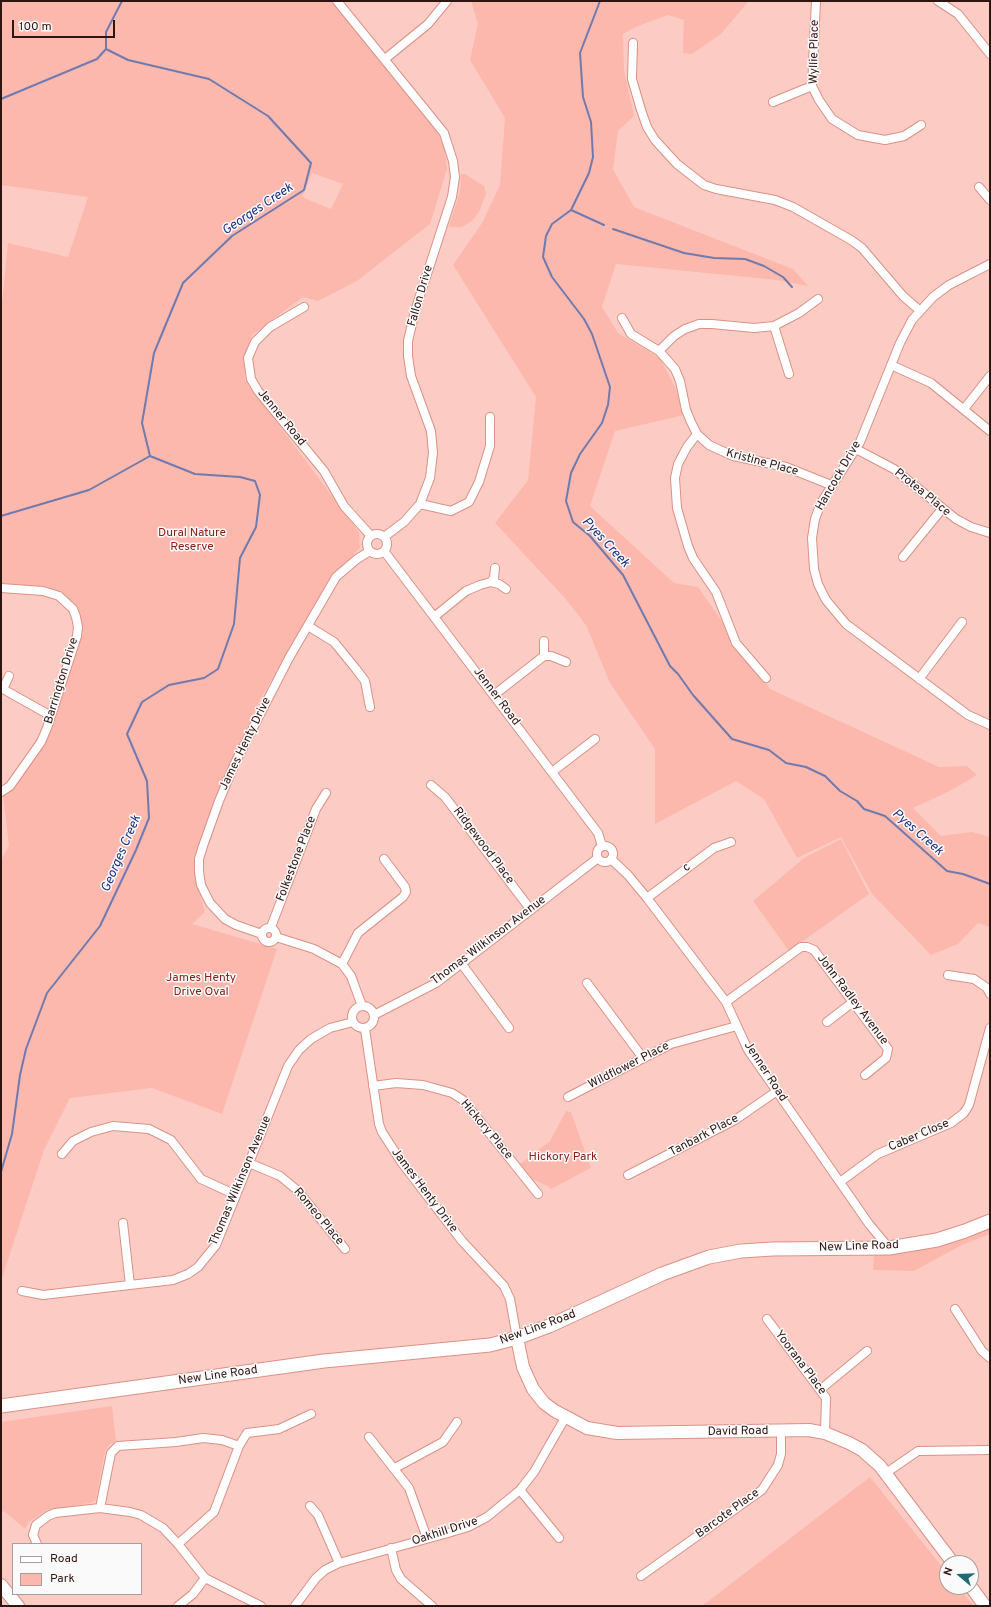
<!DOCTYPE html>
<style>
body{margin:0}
#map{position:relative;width:991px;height:1607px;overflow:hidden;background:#fcccc4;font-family:Overpass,sans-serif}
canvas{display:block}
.frame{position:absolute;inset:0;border:2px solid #301410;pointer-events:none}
.legend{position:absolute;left:12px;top:1543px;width:130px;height:52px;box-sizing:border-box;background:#fafafa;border:1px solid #a99e9c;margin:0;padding:5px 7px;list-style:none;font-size:12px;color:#301410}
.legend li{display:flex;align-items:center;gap:8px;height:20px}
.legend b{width:20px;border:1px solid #a99e9c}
.north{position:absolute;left:939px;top:1555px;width:40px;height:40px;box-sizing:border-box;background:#fafafa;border:1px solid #a99e9c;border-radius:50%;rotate:289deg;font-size:11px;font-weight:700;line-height:16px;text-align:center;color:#301410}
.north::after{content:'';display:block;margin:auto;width:14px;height:18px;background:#206a75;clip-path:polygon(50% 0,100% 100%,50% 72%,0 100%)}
.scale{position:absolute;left:12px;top:20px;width:103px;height:18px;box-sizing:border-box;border:2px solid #301410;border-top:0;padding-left:5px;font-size:12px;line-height:14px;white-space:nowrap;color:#301410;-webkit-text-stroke:3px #fafafa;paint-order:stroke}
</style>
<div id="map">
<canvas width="991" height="1607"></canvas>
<div class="frame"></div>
<ul class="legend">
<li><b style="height:5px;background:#fff"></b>Road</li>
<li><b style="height:11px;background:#fcb8ad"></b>Park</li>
</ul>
<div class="north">N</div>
<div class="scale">100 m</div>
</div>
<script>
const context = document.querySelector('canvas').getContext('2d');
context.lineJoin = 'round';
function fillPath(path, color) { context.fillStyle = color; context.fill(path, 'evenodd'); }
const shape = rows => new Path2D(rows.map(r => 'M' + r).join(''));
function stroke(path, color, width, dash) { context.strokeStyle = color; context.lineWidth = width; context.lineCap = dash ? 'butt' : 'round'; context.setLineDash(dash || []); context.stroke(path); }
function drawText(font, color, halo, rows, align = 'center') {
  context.font = font + ' Overpass,sans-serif'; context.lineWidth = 3; context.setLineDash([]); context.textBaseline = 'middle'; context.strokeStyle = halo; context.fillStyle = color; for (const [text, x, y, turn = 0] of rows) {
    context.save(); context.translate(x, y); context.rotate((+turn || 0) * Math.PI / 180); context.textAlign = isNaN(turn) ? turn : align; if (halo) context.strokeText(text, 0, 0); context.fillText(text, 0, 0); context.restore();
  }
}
fillPath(shape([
 [1,1,333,1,443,136,447,169,430,224,357,281,318,301,303,297,252,335,244,359,245,380,359,532,360,548,328,582,260,700,220,789,199,846,195,876,205,912,192,924,277,949,222,1114,152,1088,70,1098,44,1150,1,1281,1,860,9,846,3,794,41,749,81,636,82,624,73,602,61,592,47,587,1,583,1,314,8,243,68,257,88,197,1,185],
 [312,173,343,184,331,209,302,197],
 [471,1,747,1,747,3,721,34,692,54,683,53,684,20,668,15,638,26,623,34,624,70,634,116,618,131,613,169,634,207,793,269,808,286,777,280,616,264,602,307,618,333,660,358,675,387,684,415,615,431,590,506,674,583,698,587,770,689,939,767,967,766,977,775,952,790,913,808,941,836,972,832,990,837,990,927,978,923,958,944,931,955,872,894,841,837,797,858,764,799,736,781,655,824,655,749,610,683,586,625,564,597,495,523,528,480,536,397,453,265,482,223,500,185,505,118,470,60,478,24],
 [461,174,465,174,484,186,486,194,479,212,472,221,462,227,449,227,460,191],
 [841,839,869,894,789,951,753,901,804,858],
 [566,1111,571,1112,591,1168,551,1189,548,1186,530,1178,519,1165,550,1141],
 [990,1227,990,1234,962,1245,914,1271,873,1270,874,1255],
 [112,1406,116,1442,110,1444,105,1451,96,1500,90,1503,47,1510,29,1522,25,1529,4,1511,1,1513,1,1422],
 [870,1477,947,1573,947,1587,958,1587,974,1606,702,1606]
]), '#fcb8ad');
stroke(shape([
 [600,1,580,53,583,97,591,122,593,157,589,173,571,210,552,224,546,236,543,257,552,277,584,319,592,334,610,387,608,405,602,423,580,454,571,473,566,501,573,522,590,536,623,575,670,666,678,674,693,695,732,739,769,750,786,763,806,767,825,776,840,791,857,801,864,809,885,816,947,871,963,874,990,884],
 [1,99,97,59,106,49],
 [571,210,604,225],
 [613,229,684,253,714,258,745,259,764,266,783,277,792,287],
 [1,516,89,490,150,456],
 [1,1172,12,1134,20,1075,26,1049,47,993,100,926,136,850,149,818,147,781,127,734,142,702,169,685,204,678,218,669,234,624,240,558,256,527,260,495,255,481,240,477,195,474,150,456,142,423,154,353,183,283,232,236,304,190,311,163,268,116,209,79,128,60,106,49,106,32,122,1]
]), '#707aae', 2);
const street = shape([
 [337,1,444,133,453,161,455,177,452,197,415,311,408,341,408,356,411,376,431,431,433,453,430,478,420,504,404,522,384,537],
 [816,1,812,86,819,100,832,119,858,135,885,140,904,136,921,125],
 [938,1,958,14,990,54],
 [633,43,632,79,641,110,647,127,655,140,677,164,704,185,716,189,775,200,793,207,851,240,862,248,903,296,919,310],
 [385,59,428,24,447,1],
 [773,102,812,86],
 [979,187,990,200],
 [990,264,949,285,933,297,912,320,900,343,860,442,821,503,815,519,812,538,814,569,818,584,826,600,846,624,968,715,990,725],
 [304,307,270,327,255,342,248,358,251,379,258,391,324,471,344,506,371,536],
 [622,318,631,334,659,351,675,369,680,381,686,410,691,422,697,434,709,445,733,456,786,467,831,485],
 [774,326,789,374],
 [659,351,674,336,685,329,699,324,712,324,754,328,774,326,799,313,818,299],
 [891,365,931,383,990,431],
 [964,409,990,376],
 [697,434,687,447,678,464,675,478,677,508,688,546,693,558,716,592,736,643,766,678],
 [856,449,894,469,956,519,971,527,990,533],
 [420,504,451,511,469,502,479,482,490,446,490,417],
 '367 544a10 10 0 1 1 20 0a10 10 0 1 1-20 0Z',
 [384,551,598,833,602,846],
 [903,557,942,509],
 [491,582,494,578,495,568],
 [1,588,43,591,59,596,73,609,76,617,78,627,77,636,47,728,41,742,10,786,1,792],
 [434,617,466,591,480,585,491,582,499,584,506,589],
 [308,626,334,642,356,669,365,681,370,707],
 [544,641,544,656],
 [9,676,3,689,51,716],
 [919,679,962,622],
 [494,695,544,656,551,656,566,662],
 [552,772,595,739],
 [431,785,445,797,531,910],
 '597 854a8 8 0 1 1 16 0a8 8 0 1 1-16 0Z',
 [611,859,628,875,647,898,726,1002,748,1050,869,1224,889,1248],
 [647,898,714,848,731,842],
 [271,927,316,809,326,793],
 '262 935a7 7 0 1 1 14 0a7 7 0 1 1-14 0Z',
 [262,934,236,925,225,919,210,903,201,885,199,872,199,859,203,846,219,801,235,763,289,658,336,577,357,559,370,551],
 [276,937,314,949,342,964,351,976,362,1006],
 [461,963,509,1028],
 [342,964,358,933,403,897,406,892,405,887,384,859],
 [948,975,974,979,987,988,990,994],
 [587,983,643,1058],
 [726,1002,801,947,807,947,814,950,888,1049,886,1058,865,1075],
 '352 1017a11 11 0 1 1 22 0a11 11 0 1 1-22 0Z',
 [374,1015,436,983,598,858],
 [827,1022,853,1002],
 [365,1029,379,1124,382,1132,402,1163,462,1241,504,1286,510,1299,517,1338],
 [373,1086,396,1083,423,1085,452,1093,463,1100,538,1194],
 [568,1097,671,1044,737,1026],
 [62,1154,73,1141,91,1132,113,1126,149,1129,171,1140,201,1179,236,1195],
 [249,1163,280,1176,297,1190,345,1249],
 [628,1175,735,1120,777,1091],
 [840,1182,878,1154,951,1123,964,1113,969,1105,990,1028],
 [123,1223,130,1285],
 [22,1291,43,1295,173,1280,188,1274,198,1267,216,1245,288,1066,299,1050,311,1039,330,1028,353,1022],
 [955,1309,982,1351,990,1358],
 [767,1319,826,1398,825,1433],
 [821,1389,867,1351],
 [369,1437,409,1488,427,1538],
 [239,1446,247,1433,279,1429,311,1414],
 [395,1468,443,1442,457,1422],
 [886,1473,918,1451,990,1450],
 [520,1490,559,1538],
 [310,1506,318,1515,339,1563],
 [100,1508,111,1453,118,1446,176,1442,203,1438,222,1440,239,1446,214,1512,178,1544],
 [37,1544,33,1535,36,1525,48,1516,55,1513,100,1508,130,1512,141,1515,163,1528,178,1544,205,1578,261,1606],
 [391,1548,396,1570,401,1579,432,1606],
 [641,1576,762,1490,778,1465,781,1454,781,1431],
 [178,1606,193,1594,205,1578],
 [295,1606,316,1578,325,1570,339,1563,448,1533,468,1527,487,1517,520,1490,534,1472,565,1418]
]);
const secondary = shape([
 [517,1338,523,1367,533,1389,544,1403,555,1411,587,1428,617,1433,809,1430,825,1433,849,1443,862,1450,880,1466,953,1563],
 [1,1585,18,1606],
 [971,1587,985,1606]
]);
const primary = shape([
 [1,1406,324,1361,490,1345,517,1338,549,1326,662,1274,709,1257,741,1251,773,1249,889,1248,937,1240,965,1231,990,1221]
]);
stroke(street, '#dc9186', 10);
stroke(secondary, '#dc9186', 14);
stroke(primary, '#dc9186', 15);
stroke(street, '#fff', 8);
stroke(secondary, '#fff', 12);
stroke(primary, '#fff', 13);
drawText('12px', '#301410', '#fafafa', [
 ["Wyllie Place",815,52,-89],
 ["Fallon Drive",421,296,-74],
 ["Jenner Road",281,418,51],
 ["Kristine Place",762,463,15],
 ["Hancock Drive",839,476,-60],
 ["Protea Place",922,493,39],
 ["Barrington Drive",62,681,-73],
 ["Jenner Road",496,697,53],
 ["James Henty Drive",246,744,-64],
 ["Ridgewood Place",483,846,53],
 ["Folkestone Place",297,859,-69],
 ["c",687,868,-37],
 ["Thomas Wilkinson Avenue",489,941,-37],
 ["John Radley Avenue",852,1000,53],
 ["Wildflower Place",629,1066,-27],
 ["Jenner Road",765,1072,57],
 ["Hickory Place",486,1130,50],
 ["Tanbark Place",704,1136,-28],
 ["Caber Close",919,1136,-23],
 ["Thomas Wilkinson Avenue",241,1181,-67],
 ["James Henty Drive",424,1191,53],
 ["Romeo Place",318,1217,50],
 ["New Line Road",859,1247,-2],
 ["New Line Road",538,1328,-20],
 ["Yoorana Place",800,1363,53],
 ["New Line Road",218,1376,-8],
 ["David Road",738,1432,-1],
 ["Barcote Place",728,1514,-36],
 ["Oakhill Drive",445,1532,-18]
]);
drawText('12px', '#8b2019', '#fafafa', [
 ["Dural Nature",192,534],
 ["Reserve",192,548],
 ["James Henty",201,979],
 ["Drive Oval",201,993],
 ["Hickory Park",563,1158]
]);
drawText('italic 13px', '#1d2f84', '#fafafa', [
 ["Georges Creek",258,210,-34],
 ["Pyes Creek",605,543,47],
 ["Pyes Creek",917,833,41],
 ["Georges Creek",122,854,-67]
]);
</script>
